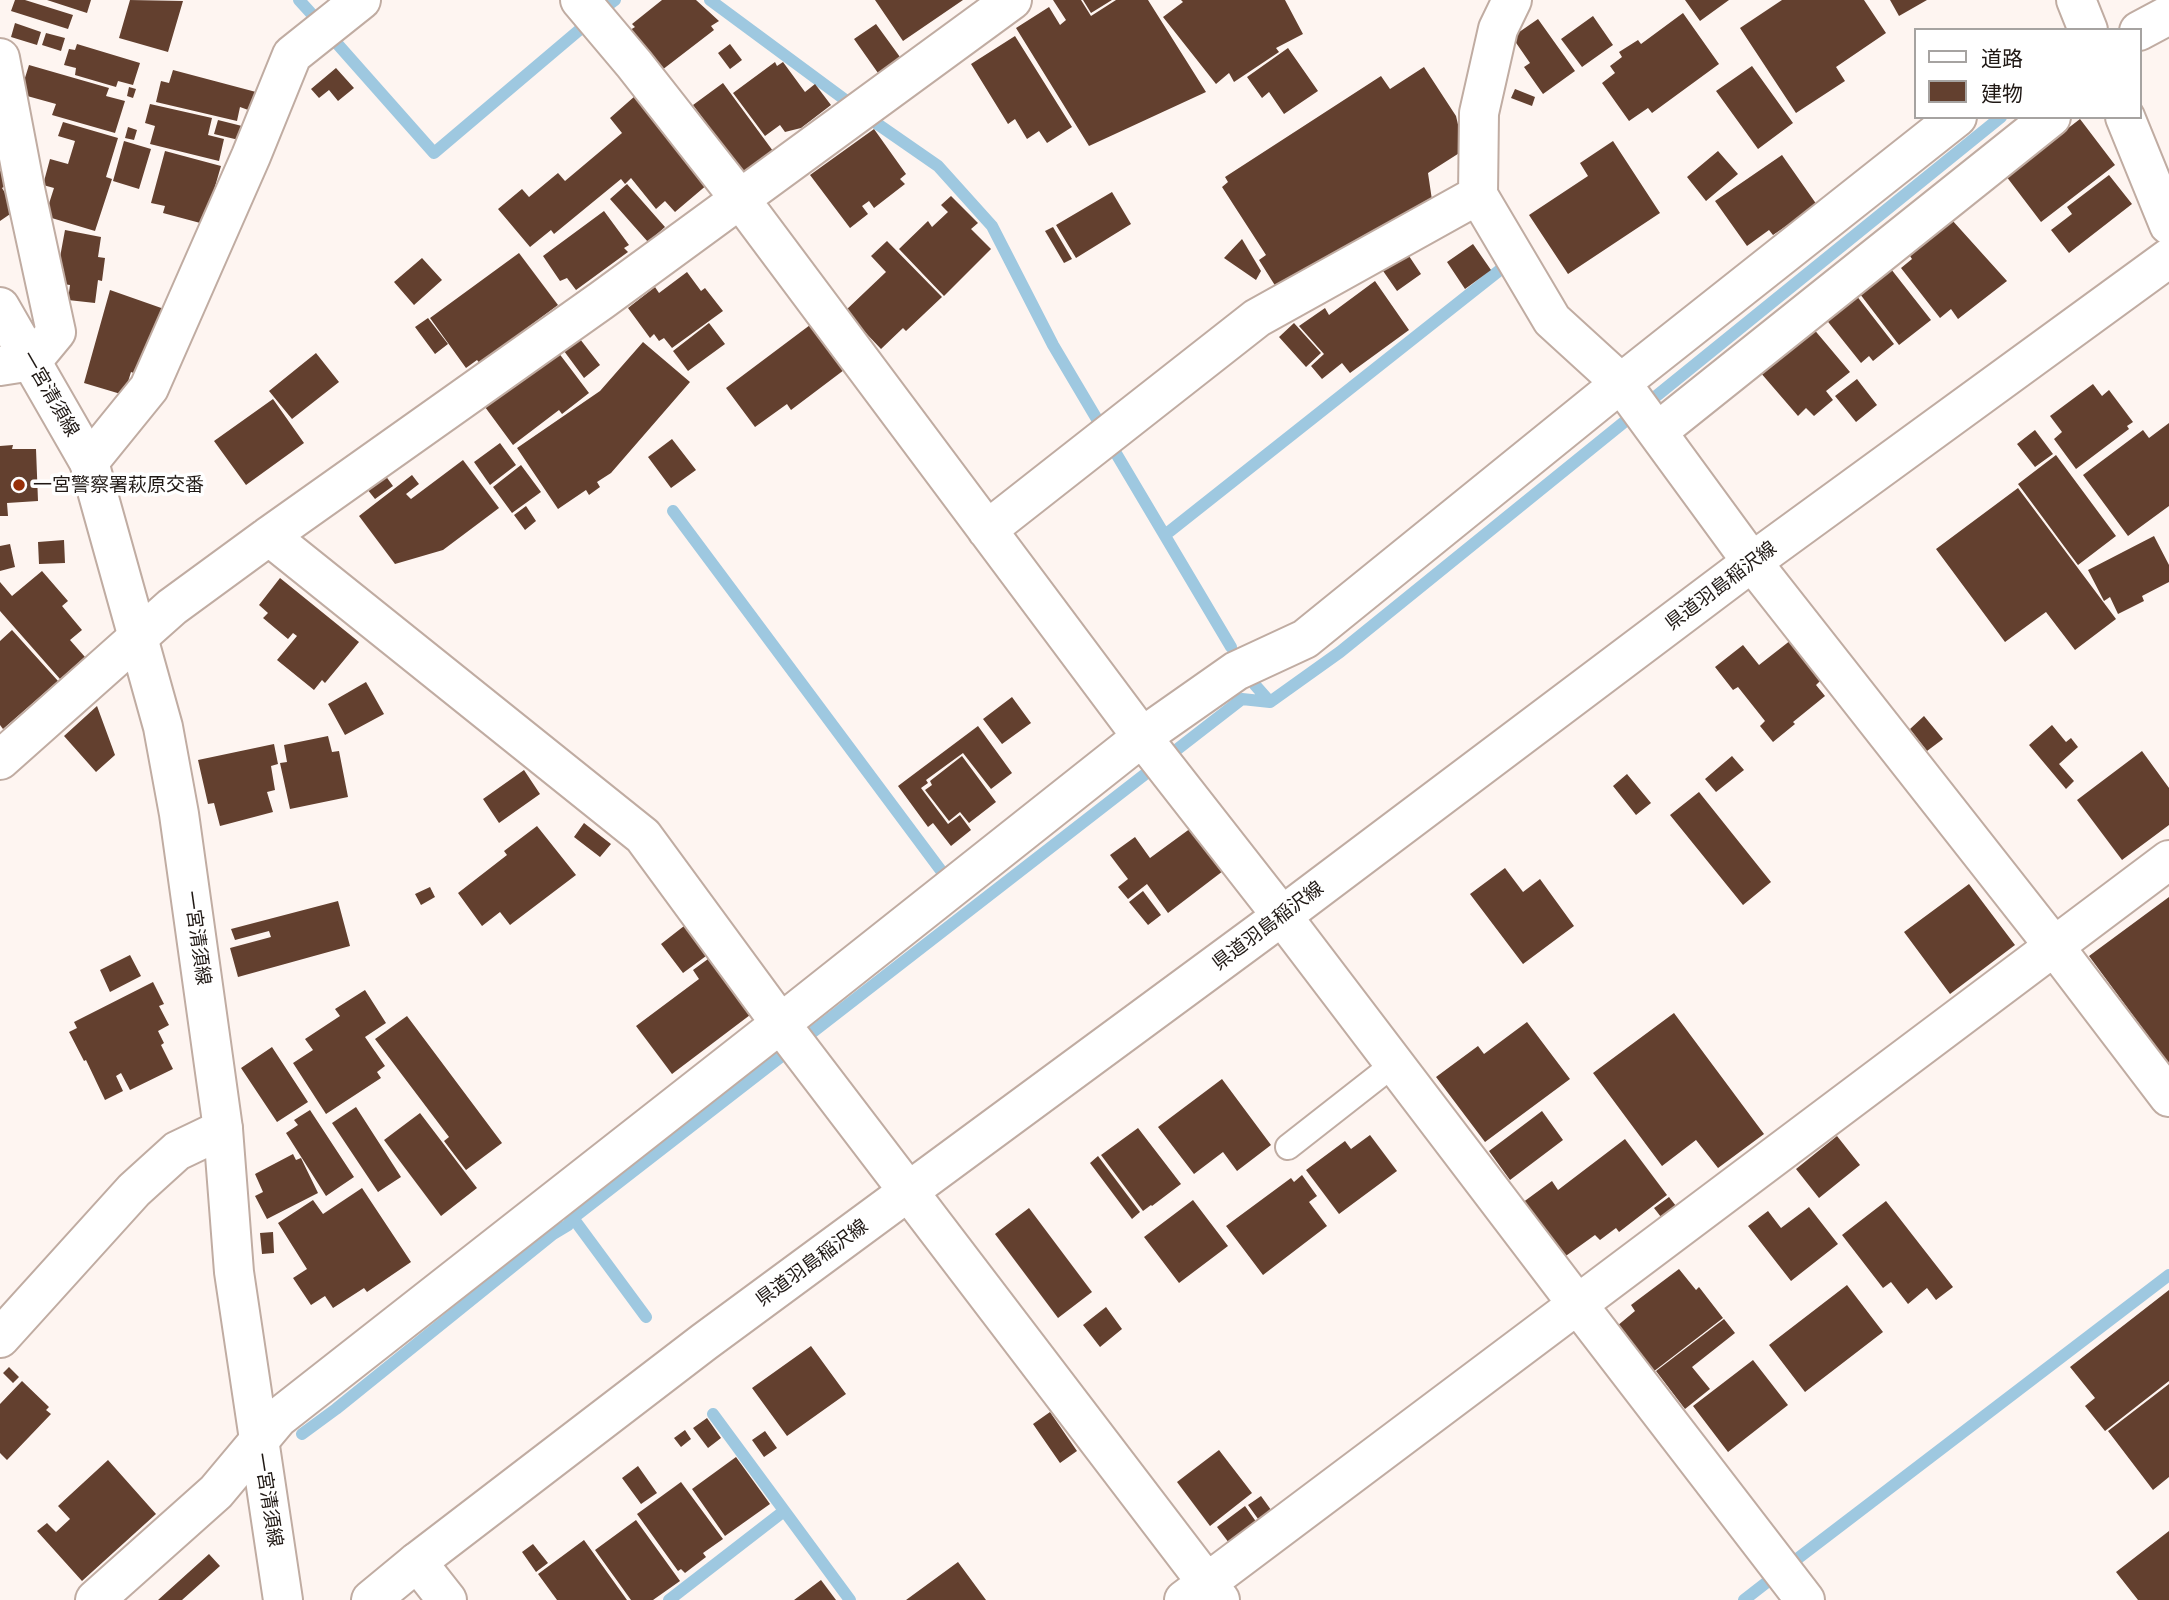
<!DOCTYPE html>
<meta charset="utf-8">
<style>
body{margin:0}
#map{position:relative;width:2169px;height:1600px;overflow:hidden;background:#fef5f1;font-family:"Public Sans","Noto Sans JP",sans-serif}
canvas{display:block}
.legend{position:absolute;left:1914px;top:28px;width:228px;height:91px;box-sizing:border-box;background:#fff;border:2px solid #a6a3a1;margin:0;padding:9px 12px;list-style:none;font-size:21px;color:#201915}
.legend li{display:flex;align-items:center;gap:14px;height:35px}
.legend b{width:35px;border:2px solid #a6a3a1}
</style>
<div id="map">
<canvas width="2169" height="1600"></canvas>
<ul class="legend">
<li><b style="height:9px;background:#fff"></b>道路</li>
<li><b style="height:19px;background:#63402f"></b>建物</li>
</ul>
</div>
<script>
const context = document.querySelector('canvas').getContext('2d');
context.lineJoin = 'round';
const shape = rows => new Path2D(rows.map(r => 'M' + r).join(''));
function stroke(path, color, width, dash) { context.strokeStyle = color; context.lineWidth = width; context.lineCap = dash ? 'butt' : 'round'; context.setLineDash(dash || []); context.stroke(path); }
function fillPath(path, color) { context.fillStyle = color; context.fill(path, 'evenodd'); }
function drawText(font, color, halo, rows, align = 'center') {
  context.font = font + ' "Public Sans","Noto Sans JP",sans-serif'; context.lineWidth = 7; context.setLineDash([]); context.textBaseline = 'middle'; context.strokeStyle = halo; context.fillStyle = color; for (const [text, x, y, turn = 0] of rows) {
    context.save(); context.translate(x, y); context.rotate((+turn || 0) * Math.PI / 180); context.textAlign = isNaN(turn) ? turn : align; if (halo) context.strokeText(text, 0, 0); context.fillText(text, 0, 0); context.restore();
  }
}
stroke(shape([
 [299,0,318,21],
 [608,0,611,3,615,0],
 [710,0,844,99],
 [333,39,434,153,584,26],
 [876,123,938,166,992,226,1053,345,1101,426],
 [1114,450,1231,647],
 [673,511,951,884],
 [1165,535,1505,266],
 [1255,685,1270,702],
 [573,1218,646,1317],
 [713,1414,850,1600],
 [302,1434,336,1409,553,1234,568,1225,573,1218,1242,699,1270,702,1340,652,2001,117],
 [1797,1559,2169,1275],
 [669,1600,784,1511],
 [1744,1600,1771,1579]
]), '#9ec8e0', 12);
fillPath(shape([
 [15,0,25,0,73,15,68,29,11,11],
 [47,0,91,0,87,13],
 [130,0,183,1,168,52,119,38],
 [662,0,696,0,719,21,711,26,714,30,662,70,630,30,635,27,632,24],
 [875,0,963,0,903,41],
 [1053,0,1081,0,1091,16,1116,0,1148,0,1206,92,1089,146,1016,28,1049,7,1060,25,1066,20],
 [1083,0,1112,0,1091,13],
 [1181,0,1285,0,1303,34,1276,48,1279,52,1234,82,1229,73,1216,84,1163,17,1183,2],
 [1685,0,1729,0,1700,21],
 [1782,0,1864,0,1886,33,1836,67,1845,81,1796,113,1740,28],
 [1890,0,1927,0,1899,16],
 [1683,13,1719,64,1652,113,1648,108,1629,121,1602,83,1615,73,1610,66,1622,57,1619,52,1638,40,1641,44],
 [1593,16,1613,45,1582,67,1561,39],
 [1538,19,1575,71,1543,94,1524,67,1530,63,1512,37],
 [15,23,41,32,37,45,11,37],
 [876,24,900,57,878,73,854,39],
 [46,33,65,38,61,51,42,45],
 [1015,36,1072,127,1047,143,1039,131,1027,139,1015,119,1008,124,971,64],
 [77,44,140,63,133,85,118,81,116,87,75,75,76,68,64,65,69,49,75,50],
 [730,44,742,60,730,69,718,53],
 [1288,48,1318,91,1284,114,1269,92,1262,98,1247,77],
 [775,62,777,66,783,62,805,92,815,84,831,105,801,128,785,132,780,125,765,136,733,93],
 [29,65,109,88,106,96,125,101,115,133,52,115,56,104,20,94],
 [1752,66,1793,123,1758,149,1716,91],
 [1424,67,1456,116,1464,150,1428,173,1432,200,1276,287,1259,260,1266,255,1222,187,1228,182,1225,177,1381,76,1390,89],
 [336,68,354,88,338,101,329,90,319,98,311,89],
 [173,70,256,92,251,111,240,107,237,121,156,102,161,81,169,83],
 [723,83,773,151,743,173,693,105],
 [129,87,136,89,133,98,127,96],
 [1515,89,1535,97,1532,106,1511,98],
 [635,96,708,184,675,212,665,201,656,209,631,178,625,184,621,179,554,234,551,230,530,247,498,209,522,189,529,197,558,173,565,181,622,133,610,118],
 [150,104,212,118,208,135,224,139,219,161,150,144,155,126,145,123],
 [2080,119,2115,165,2041,222,2006,176],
 [218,120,246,127,243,141,214,134],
 [63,122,118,138,106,177,112,179,95,231,45,216,54,188,43,185,50,159,68,164,75,141,58,136],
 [128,127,137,130,134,140,125,138],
 [874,129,906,174,900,179,905,184,874,208,869,201,862,206,868,214,850,228,810,175],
 [124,141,151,149,139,189,113,181],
 [1613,141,1660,213,1568,274,1529,215,1588,176,1580,163],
 [165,151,221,166,204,224,163,213,165,206,151,203],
 [1718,151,1738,174,1706,201,1687,177],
 [1782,155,1817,205,1773,235,1769,230,1747,246,1715,201],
 [0,170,9,183,2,188,16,210,0,221],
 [2109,175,2132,204,2069,253,2051,230,2072,214,2067,207],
 [627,184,665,227,648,242,610,199],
 [1112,192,1131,224,1076,258,1056,225],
 [951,196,978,223,971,229,991,249,944,296,899,249,928,221,932,227,948,212,941,205],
 [604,211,629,245,624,248,628,252,576,290,567,278,560,281,543,256],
 [1952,220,2007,281,1958,319,1951,309,1940,318,1901,268,1912,259,1910,256],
 [1053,227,1072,259,1064,263,1045,231],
 [65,230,101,237,98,257,105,258,102,281,98,280,95,303,68,300,70,285,62,284,64,269,58,268],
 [1242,239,1261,271,1256,280,1224,258],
 [887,241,942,297,906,331,903,328,881,349,845,311,886,272,871,256],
 [1473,244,1491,270,1465,289,1447,262],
 [1405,250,1421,274,1397,291,1381,268],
 [519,253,558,305,516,336,519,340,482,366,477,360,466,368,430,318],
 [422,258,442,280,414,305,394,282],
 [1891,269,1931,320,1899,345,1860,294],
 [687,272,701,291,705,288,723,311,672,348,664,338,659,341,654,334,650,338,628,308,655,287,659,293],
 [1375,281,1409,330,1350,373,1342,363,1322,379,1311,366,1324,354,1299,326,1325,308,1329,315],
 [110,290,167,310,141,376,131,372,124,395,84,383],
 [1856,295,1894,344,1873,361,1869,356,1861,363,1825,318],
 [428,318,448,344,435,354,415,327],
 [709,323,725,344,688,371,673,351],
 [1294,323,1321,353,1306,367,1279,337],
 [810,325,844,370,791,410,787,404,755,427,726,388],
 [1812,327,1850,372,1826,391,1833,400,1814,416,1806,408,1798,416,1760,372],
 [580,339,600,365,584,378,564,351],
 [643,342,690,382,611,473,597,482,600,487,589,495,586,490,558,509,517,448,600,391],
 [558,352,589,393,562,414,559,410,513,445,485,407],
 [316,353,339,382,292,419,269,391],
 [1857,379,1877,405,1856,422,1835,396],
 [2093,384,2102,396,2109,390,2133,422,2127,426,2129,429,2076,469,2054,439,2062,432,2050,416],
 [273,399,304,443,246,485,214,441],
 [2169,423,2169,506,2128,536,2083,475,2143,430,2149,438],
 [2035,430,2053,454,2035,467,2017,444],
 [672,439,696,470,671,488,648,457],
 [500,443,516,465,490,485,474,462],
 [13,445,12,449,36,449,38,501,7,503,8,516,0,516,0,446],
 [2056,455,2116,536,2078,565,2018,484],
 [463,460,499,508,443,550,395,564,359,516,412,475,419,484,406,494,411,499],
 [521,465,541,492,512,513,493,487],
 [385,475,393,486,375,499,367,489],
 [2018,488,2116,619,2075,650,2046,612,2005,642,1936,549],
 [526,506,536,521,525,530,514,515],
 [2154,536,2169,565,2169,582,2142,596,2144,601,2118,614,2110,597,2104,601,2088,570],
 [64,540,65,563,39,564,38,542],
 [10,544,15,567,0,571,0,546],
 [42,571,68,601,62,606,82,630,70,640,85,657,60,679,0,611,0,582,12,596],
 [280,578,359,642,325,683,322,680,314,690,277,660,297,636,293,633,288,639,263,618,268,613,259,605],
 [12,630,58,681,3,729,0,725,0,641],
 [1791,640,1822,679,1816,685,1825,696,1793,722,1795,724,1773,742,1760,726,1765,721,1738,687,1733,690,1715,667,1743,645,1759,665],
 [366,682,384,714,345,735,328,704],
 [1012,697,1031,723,1002,744,983,719],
 [97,706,115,755,96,772,64,736],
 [1924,716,1943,739,1927,751,1910,729],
 [2052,725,2066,742,2071,738,2078,747,2059,764,2074,781,2066,789,2029,745],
 [978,726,1012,773,991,789,963,753,926,780,928,783,921,788,948,824,960,815,971,830,951,846,933,823,928,827,898,786],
 [328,736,332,752,339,751,348,797,290,809,280,763,287,762,284,745],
 [274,744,278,764,271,766,275,790,267,792,273,812,220,826,214,803,208,804,198,760],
 [2142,751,2169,788,2169,825,2122,860,2077,800],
 [962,756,996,802,969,823,960,812,949,821,925,790,932,785,930,781],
 [1732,756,1744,770,1716,792,1705,779],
 [524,770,540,794,499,823,483,799],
 [1627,774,1651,803,1636,815,1613,786],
 [1699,792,1771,882,1743,905,1670,815],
 [584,823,611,844,600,857,574,837],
 [537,826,576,875,510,925,500,912,482,926,458,893,507,855,504,851],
 [1191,828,1223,871,1168,913,1147,884,1128,899,1118,887,1128,879,1110,855,1135,837,1150,858],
 [1505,868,1523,892,1540,879,1574,926,1523,964,1470,894],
 [1969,884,2015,945,1950,994,1904,932],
 [430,887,435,897,421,905,415,894],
 [1143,891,1161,915,1148,925,1129,902],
 [2169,897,2169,1064,2089,956],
 [338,901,350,946,238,977,230,948,271,937,269,931,235,940,231,929],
 [684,926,706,956,683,973,661,944],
 [130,955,141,976,110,992,100,970],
 [708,959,750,1015,672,1074,636,1026,699,979,693,970],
 [153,982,164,1004,159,1006,169,1025,158,1031,164,1043,161,1045,173,1069,130,1090,121,1073,116,1076,123,1091,105,1100,86,1060,84,1061,69,1032,77,1028,74,1022],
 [365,990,386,1023,365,1037,385,1066,377,1072,381,1078,326,1114,293,1063,313,1050,305,1039,340,1016,335,1009],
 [1674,1013,1764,1134,1718,1168,1696,1140,1662,1166,1593,1073],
 [407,1016,502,1143,466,1170,444,1141,449,1137,375,1039],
 [1527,1022,1570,1079,1485,1142,1436,1077,1478,1046,1484,1054],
 [272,1047,308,1102,277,1122,241,1068],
 [1222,1079,1271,1145,1237,1171,1223,1152,1194,1174,1158,1127],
 [356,1107,401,1177,378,1192,332,1123],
 [310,1110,354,1177,326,1196,286,1133,298,1125,294,1120],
 [1542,1111,1563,1140,1510,1180,1489,1151],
 [420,1113,477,1188,441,1216,384,1140],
 [1138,1128,1181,1184,1152,1206,1151,1205,1143,1211,1101,1155],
 [1370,1135,1397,1171,1339,1214,1306,1170,1345,1141,1351,1149],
 [1837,1136,1860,1165,1819,1198,1796,1169],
 [1625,1139,1667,1195,1619,1232,1616,1228,1600,1240,1595,1235,1563,1258,1522,1203,1552,1181,1558,1190],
 [293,1154,296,1160,301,1158,318,1193,267,1219,255,1196,263,1192,255,1174],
 [1098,1156,1140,1212,1132,1219,1090,1163],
 [1302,1175,1317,1196,1309,1202,1327,1226,1263,1275,1226,1226,1291,1178,1294,1182],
 [362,1188,411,1262,367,1292,364,1288,333,1308,325,1296,311,1305,293,1278,307,1269,278,1223,313,1200,323,1214],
 [1669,1197,1676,1206,1661,1217,1654,1208],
 [1193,1200,1228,1246,1179,1283,1144,1237],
 [1886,1201,1953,1287,1936,1300,1927,1288,1908,1304,1891,1282,1883,1288,1842,1235],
 [1809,1207,1838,1244,1791,1281,1748,1226,1768,1211,1781,1228],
 [1029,1208,1092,1292,1058,1318,995,1234],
 [273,1232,274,1253,262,1254,260,1233],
 [1679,1269,1696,1290,1699,1287,1723,1318,1653,1372,1617,1326,1635,1311,1631,1305],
 [1847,1285,1883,1332,1805,1392,1769,1345],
 [2169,1290,2169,1381,2105,1431,2085,1406,2095,1398,2070,1367],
 [1106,1307,1122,1329,1100,1347,1083,1325],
 [1724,1319,1735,1333,1692,1367,1710,1389,1685,1409,1656,1371],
 [811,1346,846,1394,787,1436,752,1388],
 [1753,1360,1788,1405,1728,1452,1693,1406],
 [9,1367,19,1377,13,1383,3,1373],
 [22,1381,49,1407,46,1410,51,1414,7,1460,0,1453,0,1404],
 [2169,1384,2169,1477,2153,1490,2108,1431],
 [1050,1412,1077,1451,1060,1463,1033,1424],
 [707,1418,721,1438,708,1448,693,1428],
 [685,1430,691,1439,681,1447,674,1438],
 [765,1431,777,1448,764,1457,752,1440],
 [1219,1450,1252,1493,1210,1526,1177,1482],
 [736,1457,770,1504,725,1536,692,1489],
 [108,1460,156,1514,82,1581,37,1531,47,1523,56,1532,70,1519,58,1506],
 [638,1466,657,1493,641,1504,622,1478],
 [681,1482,723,1539,703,1553,706,1557,685,1573,681,1569,678,1571,637,1514],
 [1261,1496,1274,1514,1261,1523,1248,1505],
 [1245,1506,1257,1523,1229,1543,1217,1527],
 [636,1520,680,1581,653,1600,631,1600,595,1550],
 [2169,1531,2169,1600,2138,1600,2116,1572],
 [584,1540,627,1600,557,1600,538,1574],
 [533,1544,548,1563,536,1572,522,1552],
 [209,1554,220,1566,182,1600,158,1600],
 [958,1562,986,1600,906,1600],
 [821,1580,836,1600,794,1600]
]), '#63402f');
const service = shape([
 [1288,1147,1394,1064]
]);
const minor = shape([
 [580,0,634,64,740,199,1142,737,1282,916,1578,1305,1805,1600],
 [1512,0,1498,29,1479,113,1478,195,1552,320,1621,383,1752,562,2054,946,2169,1097],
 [2076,0,2088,30],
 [2139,31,2169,15],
 [0,58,25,189,56,332,32,361,0,366],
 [2125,117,2169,225],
 [1657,432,2051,117],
 [89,462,149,388,251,156,292,55,361,0],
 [987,530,1257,318,1478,195],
 [269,536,643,836,789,1035,1220,1600],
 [0,760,172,607,269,536,602,300,1012,0],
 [0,1338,134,1190,177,1151,223,1129],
 [417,1562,447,1600],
 [95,1600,216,1492,278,1418,780,1024,1142,737,1236,671,1305,639,1621,383,1957,117],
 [1184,1600,2169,860]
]);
const secondary = shape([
 [0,307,89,462,163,727,179,814,223,1129,234,1272,283,1600],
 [371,1600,417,1562,704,1342,1282,916,1752,562,2169,258]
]);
stroke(service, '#c0aca2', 28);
stroke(minor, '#c0aca2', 42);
stroke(secondary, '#c0aca2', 42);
stroke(service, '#fff', 24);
stroke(minor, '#fff', 38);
stroke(secondary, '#fff', 38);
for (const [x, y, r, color] of [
 [19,485,7,"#962f08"]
]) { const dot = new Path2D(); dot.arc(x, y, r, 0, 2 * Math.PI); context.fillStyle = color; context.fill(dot); stroke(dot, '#fff', 2.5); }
drawText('19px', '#201915', '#fff', [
 ["一宮清須線",50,394,60],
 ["県道羽島稲沢線",1721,586,-37],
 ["県道羽島稲沢線",1268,926,-37],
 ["一宮清須線",197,938,82],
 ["県道羽島稲沢線",812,1263,-36],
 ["一宮清須線",268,1500,81]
]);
drawText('19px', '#201915', '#fff', [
 ["一宮警察署萩原交番",33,485]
], 'left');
</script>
